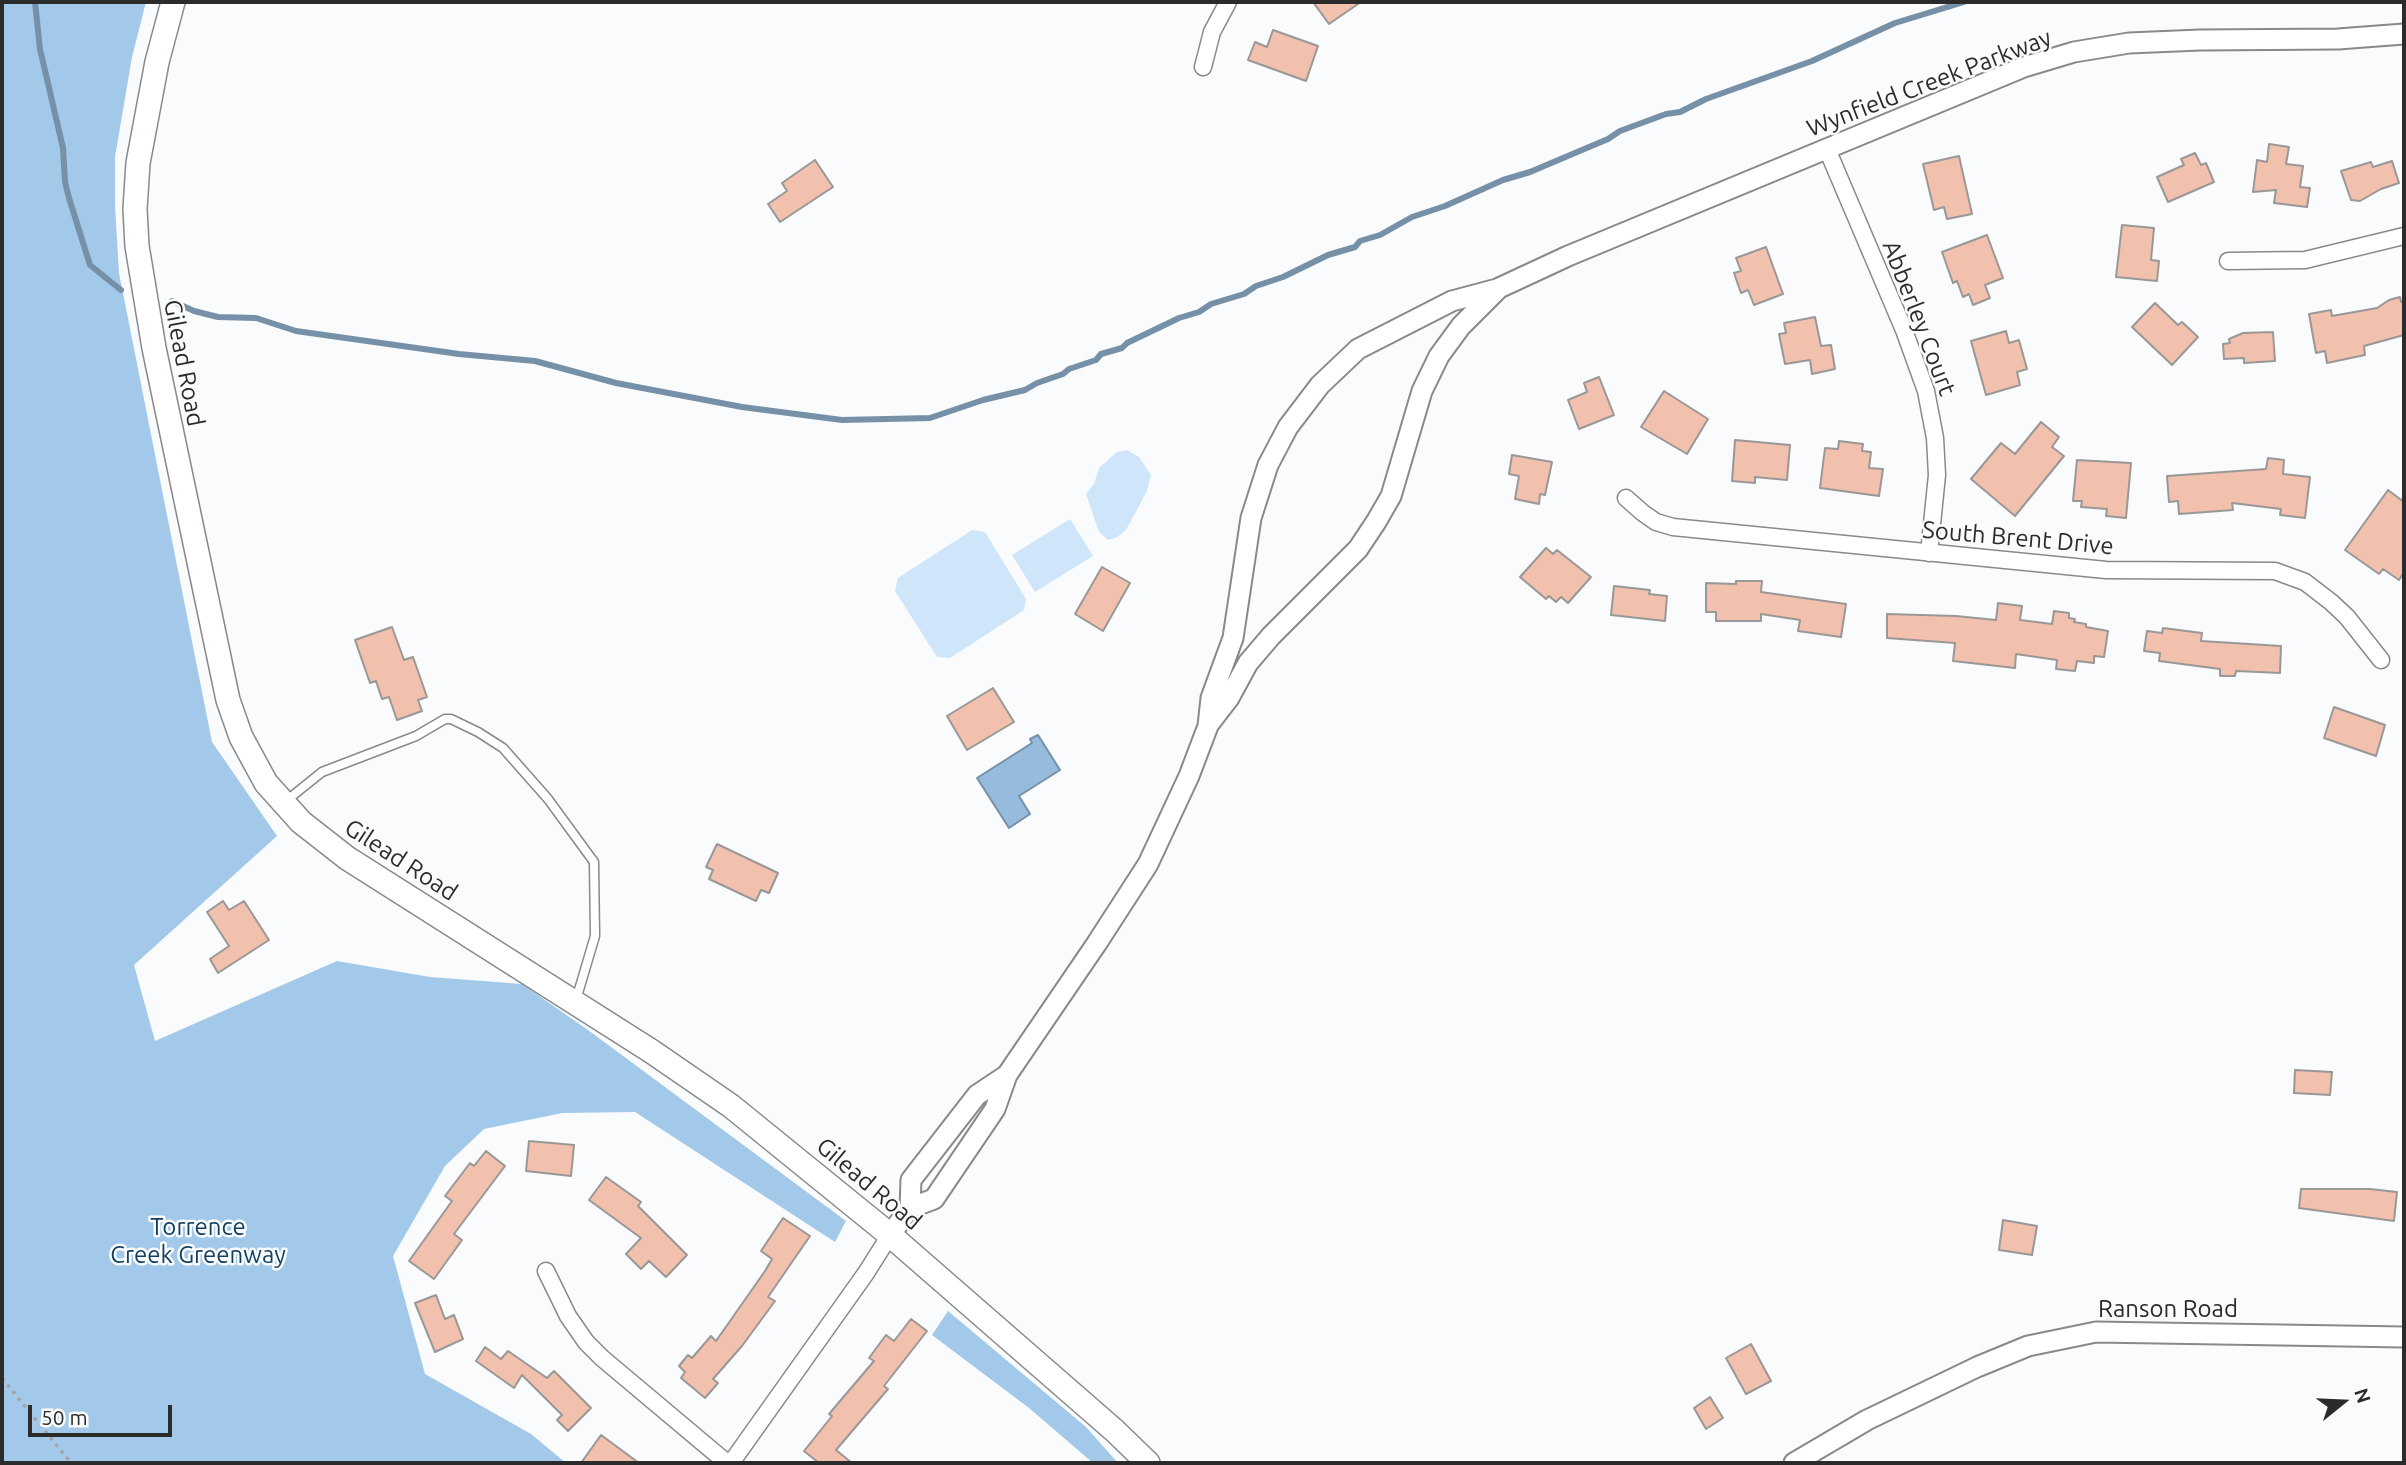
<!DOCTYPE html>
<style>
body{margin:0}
#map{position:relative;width:2406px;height:1465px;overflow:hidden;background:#fafbfc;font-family:Ubuntu,sans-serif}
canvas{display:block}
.frame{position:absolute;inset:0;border:4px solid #2b2b2b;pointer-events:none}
.north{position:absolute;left:2308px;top:1367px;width:70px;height:70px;-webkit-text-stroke:5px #fafbfc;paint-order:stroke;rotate:72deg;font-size:19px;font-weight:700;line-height:28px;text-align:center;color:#2b2b2b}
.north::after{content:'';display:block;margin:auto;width:24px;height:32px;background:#2b2b2b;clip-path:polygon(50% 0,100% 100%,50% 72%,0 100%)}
.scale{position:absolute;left:28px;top:1405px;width:144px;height:32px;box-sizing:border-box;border:4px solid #2b2b2b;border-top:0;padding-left:9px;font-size:21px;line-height:24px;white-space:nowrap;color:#2b2b2b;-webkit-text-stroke:5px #fafbfc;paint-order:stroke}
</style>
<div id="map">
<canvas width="2406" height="1465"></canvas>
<div class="frame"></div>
<div class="north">N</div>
<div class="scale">50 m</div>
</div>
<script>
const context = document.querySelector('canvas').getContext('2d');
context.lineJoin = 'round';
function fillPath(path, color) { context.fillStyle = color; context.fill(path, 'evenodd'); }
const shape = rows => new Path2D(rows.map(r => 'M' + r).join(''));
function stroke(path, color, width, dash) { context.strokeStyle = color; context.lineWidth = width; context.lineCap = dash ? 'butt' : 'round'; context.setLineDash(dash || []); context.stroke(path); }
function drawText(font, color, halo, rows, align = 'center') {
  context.font = font + ' Ubuntu,sans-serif'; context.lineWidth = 5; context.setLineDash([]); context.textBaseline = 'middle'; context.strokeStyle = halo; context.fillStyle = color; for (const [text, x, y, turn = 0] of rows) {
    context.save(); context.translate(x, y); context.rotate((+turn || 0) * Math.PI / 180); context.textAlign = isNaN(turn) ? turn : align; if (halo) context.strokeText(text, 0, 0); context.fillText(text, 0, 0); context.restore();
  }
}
fillPath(shape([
 [1127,450,1139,457,1151,475,1147,491,1126,530,1117,537,1108,540,1099,532,1086,494,1094,484,1099,468,1117,452],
 [1070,519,1093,556,1035,592,1012,555],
 [972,530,985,532,1026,599,1024,610,950,658,937,657,895,591,898,578]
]), '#cfe6fa');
fillPath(shape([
 [2,2,146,2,132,57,115,157,115,206,119,273,212,742,277,836,134,965,155,1041,337,961,430,977,522,984,588,1030,846,1221,835,1242,635,1112,562,1113,484,1129,445,1166,393,1256,425,1374,531,1434,566,1463,2,1463],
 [948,1311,1086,1427,1118,1463,1093,1463,1029,1408,932,1335]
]), '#a2c9ea');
const water = shape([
 [1038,735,1060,770,1019,796,1030,814,1009,828,977,778,1032,743,1030,739,1038,735]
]);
fillPath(water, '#96bbdd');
stroke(water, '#7690a8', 2);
stroke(shape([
 [35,2,40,49,63,148,65,182,69,198,90,265,121,290],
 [172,301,194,311,218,317,256,318,296,331,459,354,535,361,616,383,742,407,842,420,930,418,983,400,1025,390,1037,383,1063,374,1069,369,1096,360,1101,354,1122,348,1127,343,1179,318,1199,312,1211,304,1244,294,1256,286,1283,277,1328,255,1355,247,1360,241,1380,235,1412,217,1445,206,1503,180,1530,172,1608,139,1620,131,1666,114,1680,112,1706,99,1812,61,1895,23,1964,2]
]), '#7690a8', 6);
const building = shape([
 [1313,2,1361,2,1329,24,1313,2],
 [1273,30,1318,46,1306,81,1248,60,1255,42,1267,47,1273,30],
 [2269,144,2289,147,2286,164,2303,166,2300,187,2310,188,2307,207,2274,203,2276,190,2253,192,2257,160,2267,162,2269,144],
 [2195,153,2201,165,2206,163,2214,182,2168,202,2157,177,2184,165,2181,159,2195,153],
 [1959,156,1972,214,1947,219,1944,207,1934,210,1923,164,1959,156],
 [815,160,833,187,780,222,768,204,787,191,782,183,815,160],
 [2392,161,2399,183,2381,189,2360,201,2351,200,2341,171,2371,162,2373,167,2392,161],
 [2122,225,2154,228,2151,260,2159,261,2157,281,2116,277,2122,225],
 [1987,235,2003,278,1985,285,1990,298,1973,305,1969,294,1963,297,1957,281,1953,283,1942,252,1987,235],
 [1766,247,1783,294,1754,305,1748,290,1741,293,1734,273,1741,271,1736,258,1766,247],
 [2400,297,2401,302,2404,301,2404,335,2364,346,2365,355,2327,363,2325,351,2316,353,2309,314,2331,310,2332,316,2377,308,2389,300,2400,297],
 [2155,303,2178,325,2182,322,2198,337,2172,365,2132,327,2155,303],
 [1815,317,1821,346,1831,345,1835,369,1812,374,1810,360,1785,364,1779,334,1786,333,1784,323,1815,317],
 [2006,331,2009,343,2019,340,2027,369,2017,372,2020,385,1986,395,1971,341,2006,331],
 [2273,332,2275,361,2244,363,2244,358,2224,359,2223,344,2230,343,2229,339,2243,333,2273,332],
 [1599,377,1614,415,1579,429,1568,400,1587,392,1584,383,1599,377],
 [1664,391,1708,419,1687,454,1641,427,1664,391],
 [2041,422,2059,437,2052,447,2064,456,2015,516,1971,479,2001,443,2015,454,2041,422],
 [1735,440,1790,445,1787,480,1755,477,1755,483,1732,481,1735,440],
 [1839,441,1863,444,1862,451,1871,452,1869,468,1883,469,1879,496,1820,488,1825,448,1838,449,1839,441],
 [1512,455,1552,462,1545,495,1540,494,1539,504,1515,499,1519,476,1509,474,1512,455],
 [2268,458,2284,460,2283,474,2310,477,2305,518,2280,515,2281,509,2232,503,2233,510,2179,514,2178,501,2169,502,2167,476,2266,469,2268,458],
 [2077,460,2131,463,2126,518,2106,516,2107,509,2081,507,2082,501,2073,501,2077,460],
 [2388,490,2404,502,2404,572,2399,580,2383,569,2379,574,2345,550,2388,490],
 [1546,548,1553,554,1557,550,1591,577,1568,603,1561,597,1556,602,1549,596,1546,599,1520,577,1546,548],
 [1102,567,1130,583,1103,631,1075,614,1102,567],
 [1736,581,1762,581,1761,592,1846,604,1841,637,1798,631,1800,620,1761,614,1761,621,1716,621,1716,612,1706,612,1706,583,1736,584,1736,581],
 [1614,586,1650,590,1649,594,1667,596,1665,621,1611,615,1614,586],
 [1998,603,2022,606,2020,620,2052,624,2054,611,2069,613,2069,618,2075,619,2074,622,2086,624,2086,627,2108,631,2104,657,2094,656,2094,663,2077,661,2075,671,2056,669,2057,660,2016,654,2015,668,1953,661,1955,643,1887,638,1887,614,1956,616,1996,620,1998,603],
 [392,627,404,660,413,657,427,697,418,700,422,711,397,720,389,697,382,699,376,681,370,683,355,640,392,627],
 [2163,628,2202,633,2201,641,2281,646,2280,673,2236,671,2235,676,2220,676,2220,669,2159,661,2160,653,2144,651,2147,631,2162,633,2163,628],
 [993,688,1014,722,967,750,947,716,993,688],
 [2334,707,2385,725,2376,756,2324,738,2334,707],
 [717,844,778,873,769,893,761,890,756,901,709,879,713,870,706,867,717,844],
 [223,901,229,910,244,901,269,940,218,973,210,959,229,946,207,912,223,901],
 [2295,1070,2332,1072,2330,1095,2294,1093,2295,1070],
 [529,1141,574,1145,571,1176,526,1171,529,1141],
 [486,1151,505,1166,454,1234,462,1240,434,1279,409,1261,452,1201,445,1196,470,1163,474,1166,486,1151],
 [606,1177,641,1202,638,1206,687,1255,666,1277,649,1261,641,1269,626,1254,641,1238,589,1200,606,1177],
 [2301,1189,2370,1189,2397,1192,2394,1221,2299,1208,2301,1189],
 [783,1218,810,1236,768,1297,775,1301,742,1346,713,1379,718,1383,705,1398,681,1378,685,1372,679,1366,688,1355,692,1358,711,1336,716,1341,765,1271,772,1259,761,1251,783,1218],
 [2003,1220,2037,1226,2032,1255,1999,1250,2003,1220],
 [436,1295,445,1319,454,1315,463,1339,435,1352,415,1303,436,1295],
 [911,1319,927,1331,884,1386,888,1389,836,1450,852,1463,819,1463,804,1451,832,1416,829,1414,874,1361,869,1358,886,1335,894,1341,911,1319],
 [1751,1344,1771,1381,1746,1394,1726,1358,1751,1344],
 [485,1347,501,1359,508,1351,547,1378,554,1371,591,1408,568,1431,557,1420,562,1415,522,1375,514,1388,476,1361,485,1347],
 [1710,1397,1723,1418,1706,1429,1694,1408,1710,1397],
 [601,1435,639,1463,581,1463,601,1435]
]);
fillPath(building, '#f1c1ad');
stroke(building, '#999797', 2);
const service = shape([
 [286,801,322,772,416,736,445,719,451,719,478,732,503,748,548,799,594,862,595,936,576,1000]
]);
const minor = shape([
 [1203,67,1212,32,1228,2],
 [1827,149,1904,330,1926,391,1935,438,1937,475,1929,553],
 [2228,261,2305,260,2404,236],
 [1626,498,1643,513,1656,522,1673,527,2106,570,2275,571,2305,582,2331,602,2347,617,2381,660],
 [546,1271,568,1316,586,1342,602,1358,727,1463],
 [731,1463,866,1273,890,1235]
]);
const tertiary = shape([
 [1209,724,1229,698,1248,663,1271,636,1358,549,1376,522,1391,496,1422,391,1439,356,1461,326,1497,290],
 [910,1208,934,1199,995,1109,1007,1075,1097,943,1148,864,1189,776,1208,726,1211,698,1233,638,1251,518,1268,465,1288,427,1320,385,1358,349,1452,301,1497,289,1568,256,2024,67,2074,52,2129,43,2200,40,2338,39,2404,34],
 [890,1235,910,1208,911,1180,977,1095,1007,1075],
 [1794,1463,1867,1420,1977,1367,2028,1346,2096,1332,2404,1337]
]);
const secondary = shape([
 [173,2,157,62,138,163,135,209,137,246,154,348,228,700,241,737,266,783,301,822,347,858,651,1051,731,1106,890,1235,1115,1431,1148,1463]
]);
stroke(service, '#88898a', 11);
stroke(minor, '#88898a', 19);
stroke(tertiary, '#88898a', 23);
stroke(secondary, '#88898a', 26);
stroke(shape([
 [2,1378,71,1463]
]), '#a5a5a6', 3.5, [3.5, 5]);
stroke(service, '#fff', 8);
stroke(minor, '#fff', 16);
stroke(tertiary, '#fff', 19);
stroke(secondary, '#fff', 23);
drawText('24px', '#2b2b2b', '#fafbfc', [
 ["Wynfield Creek Parkway",1929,83,-21],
 ["Abberley Court",1919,318,69],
 ["Gilead Road",184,363,79],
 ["South Brent Drive",2018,538,5],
 ["Gilead Road",401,860,33],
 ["Gilead Road",869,1184,40],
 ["Ranson Road",2168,1309]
]);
drawText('24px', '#113f5f', '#fafbfc', [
 ["Torrence",198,1227],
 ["Creek Greenway",198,1255]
]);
</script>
